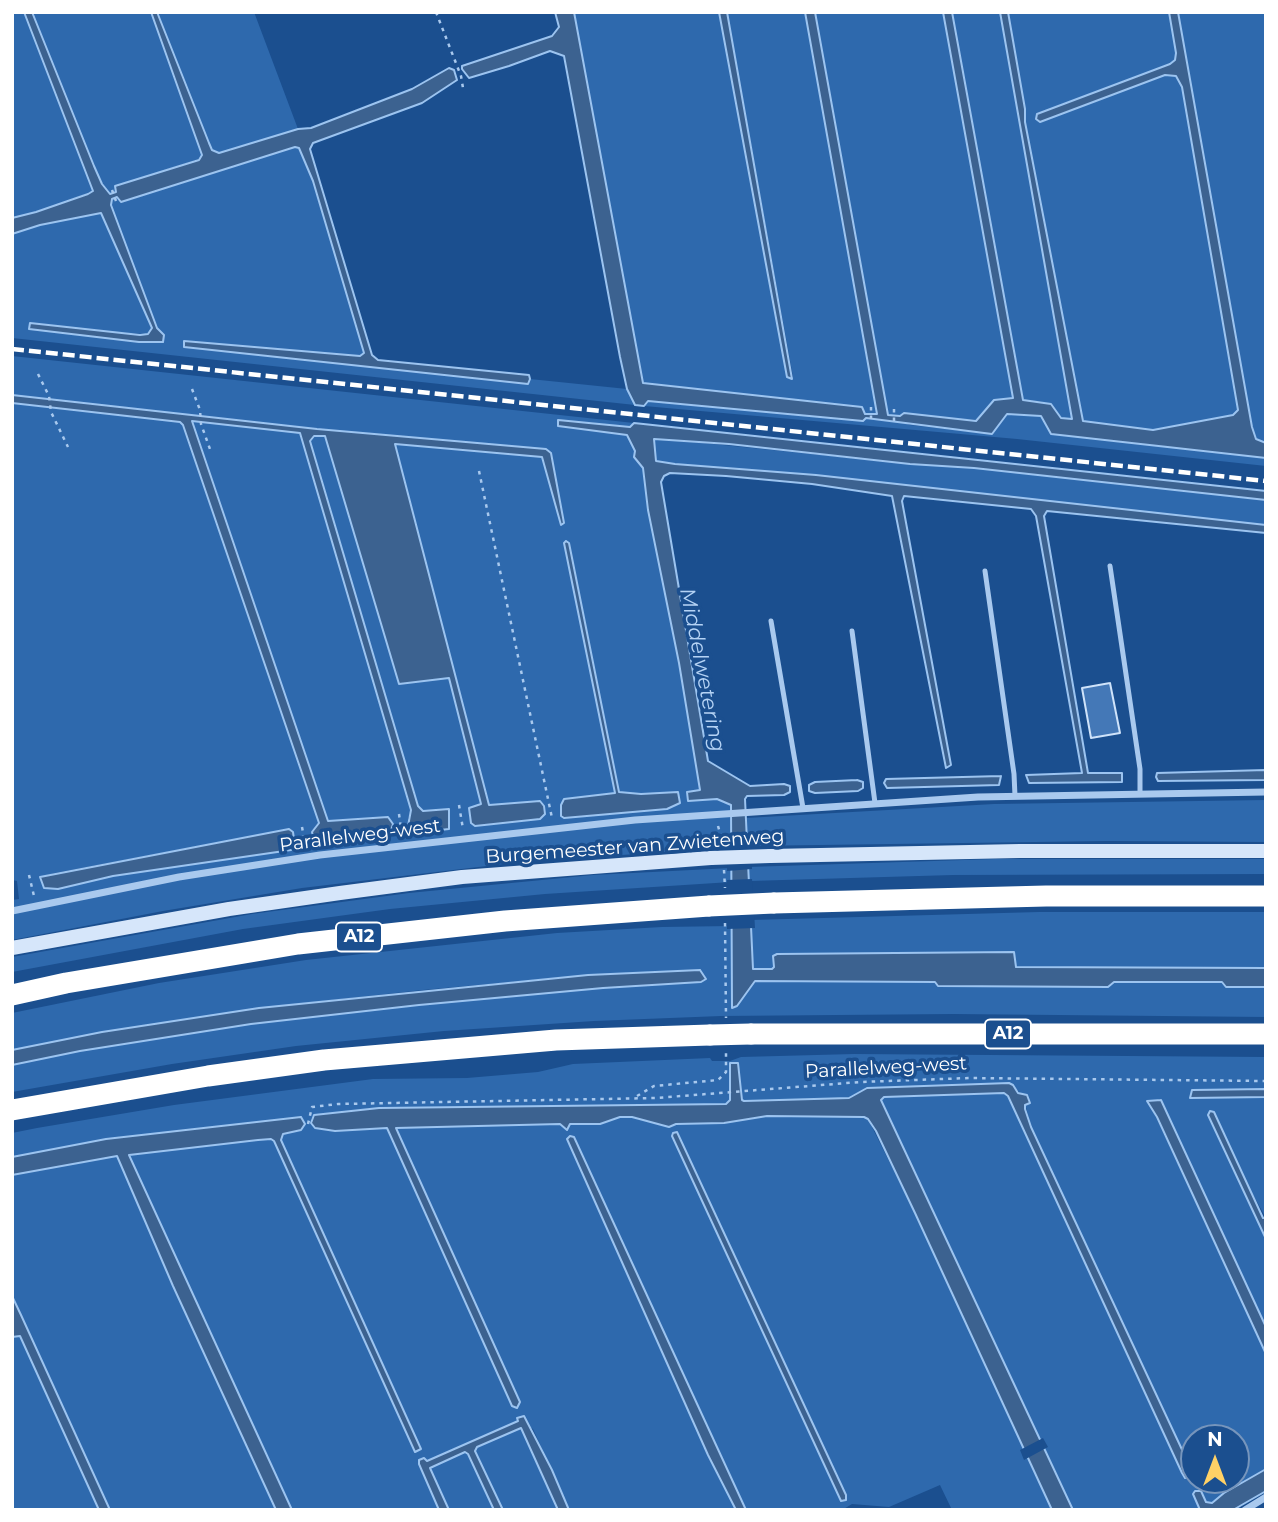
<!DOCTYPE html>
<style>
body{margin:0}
#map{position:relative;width:1278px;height:1522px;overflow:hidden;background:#1b4f8f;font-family:Montserrat,sans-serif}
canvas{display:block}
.frame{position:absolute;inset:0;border:14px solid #fff;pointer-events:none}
.north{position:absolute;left:1180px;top:1424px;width:70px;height:70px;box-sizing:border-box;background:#1b4f8f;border:2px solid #7695bc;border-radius:50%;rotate:0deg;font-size:19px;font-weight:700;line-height:28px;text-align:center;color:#fff}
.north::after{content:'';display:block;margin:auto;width:24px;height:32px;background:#ffd166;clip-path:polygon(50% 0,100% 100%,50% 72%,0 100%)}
</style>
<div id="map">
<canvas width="1278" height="1522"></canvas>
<div class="frame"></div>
<div class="north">N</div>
</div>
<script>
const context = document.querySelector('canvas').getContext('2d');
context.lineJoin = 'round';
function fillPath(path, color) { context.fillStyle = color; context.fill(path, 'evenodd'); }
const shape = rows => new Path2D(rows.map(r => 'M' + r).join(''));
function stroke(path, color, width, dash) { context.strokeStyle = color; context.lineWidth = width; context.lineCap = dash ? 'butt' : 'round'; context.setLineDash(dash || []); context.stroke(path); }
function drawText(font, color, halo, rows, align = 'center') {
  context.font = font + ' Montserrat,sans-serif'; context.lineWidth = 7; context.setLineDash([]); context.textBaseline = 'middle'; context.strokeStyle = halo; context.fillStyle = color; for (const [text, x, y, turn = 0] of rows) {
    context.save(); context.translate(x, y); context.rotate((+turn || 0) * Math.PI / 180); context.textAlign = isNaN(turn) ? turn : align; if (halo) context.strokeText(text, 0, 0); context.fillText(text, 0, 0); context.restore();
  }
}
fillPath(shape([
 [12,12,24,12,93,191,36,213,12,218],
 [32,12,151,12,202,155,199,159,116,186,116,192,110,194,106,191,94,166],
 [157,12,254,12,298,129,219,153,212,150],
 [574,12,719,12,787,377,793,377,727,12,805,12,877,415,865,414,862,407,643,383],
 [815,12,943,12,1013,399,994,400,979,420,888,415],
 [952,12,1000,12,1073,419,1061,418,1042,402,1023,400],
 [1008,12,1169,12,1176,53,1175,60,1170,64,1037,114,1040,122,1165,75,1176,76,1182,87,1236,389,1238,410,1233,415,1153,430,1083,422,1025,122,1025,109],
 [1178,12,1266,12,1266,443,1256,439,1252,427],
 [295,147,299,147,313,181,364,353,361,356,184,347,528,384,530,379,627,389,635,405,12,338,12,234,40,225,101,213,152,328,148,334,29,328,139,342,163,342,164,335,157,328,111,205,112,199,117,197,122,202],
 [12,356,634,423,630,427,587,422,558,426,627,435,635,451,634,457,643,467,648,510,679,663,700,790,687,792,688,800,717,799,731,805,732,847,512,863,302,888,163,911,12,940,12,900,19,899,17,881,12,880,12,403,180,422,183,425,319,823,312,832,319,845,389,837,328,821,192,421,300,433,411,810,408,819,450,822,449,809,423,811,418,806,310,441,311,437,325,435,399,684,449,678,481,805,469,815,471,823,475,826,540,801,489,806,395,443,542,457,552,466,551,453,546,449,317,429,12,395],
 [566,541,569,543,619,792,641,794,678,792,679,803,667,809,564,818,564,799,615,794,564,543],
 [289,829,58,889,40,877,55,873],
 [647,401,862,421,865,418,899,421,910,425,991,434,1007,414,1041,416,1051,434,1266,458,1266,466,1017,439,644,406],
 [654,438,910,464,974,468,1266,500,1266,525,816,475,675,464,656,461],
 [1266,800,1266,842,1107,841,748,846,746,818,994,804],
 [995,859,1266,859,1266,874,953,875,749,881,748,867],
 [731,868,731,882,545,894,390,909,243,929,12,972,12,957,252,914,409,893,593,875],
 [1039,912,1266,912,1266,968,1015,967,1014,952,777,954,772,969,753,970,751,920],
 [731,926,732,1007,737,1006,755,981,935,982,939,986,1108,987,1114,982,1223,982,1226,987,1266,987,1266,1017,953,1014,721,1016,594,1021,444,1031,296,1046,172,1064,12,1092,12,1065,80,1051,251,1024,419,1005,603,988,701,982,706,978,700,970,687,970,588,975,423,990,259,1008,102,1032,12,1050,12,1013,159,983,306,960,557,933,662,927],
 [854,1054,1266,1057,1266,1089,1192,1090,1190,1095,1190,1098,1266,1097,1266,1218,1208,1115,1266,1239,1266,1327,1160,1101,1149,1102,1266,1354,1266,1469,1224,1493,1212,1503,1206,1503,1193,1494,1200,1510,1073,1510,881,1100,883,1097,1001,1092,1008,1096,1182,1473,1188,1479,1191,1476,1192,1471,1031,1127,1023,1095,1009,1083,867,1088,849,1098,744,1101,742,1100,737,1063,730,1064,730,1100,726,1104,379,1108,314,1115,311,1119,311,1123,387,1128,512,1406,520,1401,395,1128,560,1124,567,1130,570,1124,600,1124,620,1117,632,1117,669,1127,676,1124,724,1123,767,1116,864,1117,868,1119,915,1213,1052,1510,952,1510,940,1485,889,1507,852,1504,842,1510,746,1510,657,1319,567,1140,708,1455,736,1510,569,1510,533,1429,519,1421,427,1461,424,1458,419,1464,439,1510,292,1510,129,1155,258,1140,271,1139,274,1141,415,1452,421,1449,281,1140,283,1134,301,1130,301,1117,106,1139,12,1157,12,1133,37,1128,174,1105,373,1079,467,1078,538,1072,573,1064,710,1058,712,1061,730,1061,741,1057],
 [1194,1438,1236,1438,1236,1480,1194,1480],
 [117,1156,173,1286,276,1510,110,1510,12,1296,12,1175],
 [20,1336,99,1510,12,1510,12,1337],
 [522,1427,558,1510,503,1510,475,1451,476,1447],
 [465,1452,468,1453,494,1510,449,1510,429,1468]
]), '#2e69ad');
const water = shape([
 [24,12,32,12,94,166,102,184,110,194,116,192,115,186,199,160,202,155,151,12,157,12,209,143,212,150,219,153,298,129,311,128,412,89,449,68,454,70,457,80,422,103,313,143,310,149,372,355,378,360,529,375,530,379,528,384,184,347,184,341,360,356,364,353,313,181,299,148,295,147,121,202,117,197,112,199,111,205,157,328,164,335,163,342,139,342,29,329,30,323,140,335,148,334,152,328,101,213,40,225,12,234,12,218,36,212,88,194,93,191,24,12],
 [555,12,574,12,643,383,862,407,865,414,877,414,805,12,815,12,888,415,900,416,904,413,976,421,994,400,1013,398,943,12,952,12,1023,400,1051,404,1061,418,1072,419,1000,12,1008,12,1025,109,1025,122,1083,421,1153,430,1233,415,1238,410,1182,87,1176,76,1165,75,1040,122,1036,119,1037,114,1170,64,1175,60,1176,53,1169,12,1178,12,1252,427,1256,439,1266,443,1266,458,1051,434,1041,416,1007,414,992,434,866,418,863,421,648,401,644,406,635,405,627,389,620,357,564,56,550,51,509,66,469,78,462,69,462,66,552,36,559,27,555,12],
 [719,12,727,12,792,379,787,377,719,12],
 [12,395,317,429,546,449,551,453,564,523,561,525,542,457,395,444,489,805,540,801,544,806,545,814,540,819,475,826,471,823,469,808,481,804,449,678,399,684,325,436,314,436,310,441,418,806,423,811,449,809,449,829,414,833,408,826,411,810,300,433,192,421,328,821,388,817,393,824,389,837,319,845,314,840,312,832,319,823,183,425,180,422,12,403,12,395],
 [558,420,630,427,634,423,1266,491,1266,500,974,468,910,464,729,444,654,439,656,461,675,464,816,475,1266,525,1266,533,1047,511,1044,516,1088,773,1122,773,1122,782,1029,783,1026,775,1082,773,1036,516,1031,509,904,496,902,501,951,765,946,768,892,496,812,484,726,476,670,473,664,476,661,482,708,761,750,786,784,784,790,786,790,792,784,795,747,796,745,799,753,969,772,969,774,967,773,956,777,954,1014,952,1016,967,1266,968,1266,987,1226,987,1222,982,1114,982,1108,987,938,986,935,982,755,981,737,1006,732,1008,731,805,717,799,688,801,687,792,700,790,679,663,648,510,643,468,634,457,635,451,627,435,558,426,558,420],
 [566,541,569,543,619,792,641,794,678,792,680,803,667,809,564,818,561,816,561,805,564,799,615,793,564,543,566,541],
 [1266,770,1266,780,1158,781,1156,777,1157,773,1266,770],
 [1001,776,999,785,887,788,884,783,886,779,1001,776],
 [857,780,863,782,863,788,858,791,815,793,809,791,809,785,815,782,857,780],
 [289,829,293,832,295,847,291,850,113,876,58,889,44,888,40,877,289,829],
 [700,970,706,979,701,982,603,988,419,1005,251,1024,80,1051,12,1065,12,1050,102,1032,259,1008,588,975,700,970],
 [730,1063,738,1063,742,1100,744,1101,849,1098,867,1088,1009,1083,1013,1085,1018,1093,1027,1095,1030,1103,1025,1105,1025,1109,1031,1127,1192,1471,1192,1476,1185,1478,1182,1473,1008,1096,1004,1093,884,1097,881,1100,1073,1510,1052,1510,915,1213,876,1131,868,1119,864,1117,767,1116,724,1123,676,1124,669,1127,632,1117,620,1117,600,1124,570,1124,567,1130,560,1124,396,1128,520,1402,517,1408,512,1406,387,1128,335,1131,315,1128,311,1123,314,1115,379,1108,726,1104,730,1100,730,1063],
 [1266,1089,1266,1097,1190,1098,1192,1090,1266,1089],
 [1161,1100,1266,1327,1266,1354,1157,1117,1147,1101,1161,1100],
 [1210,1111,1214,1112,1263,1218,1266,1218,1266,1239,1208,1115,1210,1111],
 [301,1117,305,1124,301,1130,283,1134,281,1140,421,1449,415,1452,274,1141,271,1139,258,1140,129,1155,292,1510,276,1510,173,1286,117,1156,12,1175,12,1157,106,1139,301,1117],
 [677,1132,846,1495,846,1500,841,1501,672,1136,673,1133,677,1132],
 [570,1136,574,1137,746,1510,736,1510,708,1455,567,1139,570,1136],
 [12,1296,21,1315,110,1510,99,1510,20,1336,12,1337,12,1296],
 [524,1416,552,1470,569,1510,558,1510,521,1428,477,1447,475,1451,503,1510,494,1510,468,1454,465,1452,430,1468,449,1510,439,1510,419,1464,419,1460,424,1458,427,1461,518,1421,517,1418,524,1416],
 [1266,1469,1266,1491,1233,1510,1200,1510,1193,1494,1195,1491,1201,1491,1206,1502,1212,1503,1224,1493,1266,1469]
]);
fillPath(water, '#3c6290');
stroke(water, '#9cc4f0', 2);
fillPath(shape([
 [751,843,752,869,727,871,728,844],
 [752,879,755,928,727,929,727,880],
 [1043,1438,1048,1447,1024,1460,1020,1450]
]), '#1b4f8f');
const building = shape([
 [1110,683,1120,733,1091,738,1082,688,1110,683]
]);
fillPath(building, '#4478b7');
stroke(building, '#cfe3fa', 2);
stroke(shape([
 [436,12,461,76,463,88],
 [112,190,116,201],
 [38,374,49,396,51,412,68,447],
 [192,389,200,410,201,424,211,452],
 [871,407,871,419],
 [894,421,894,409],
 [479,471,552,818],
 [459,805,463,829],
 [399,814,402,835],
 [718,826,723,843],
 [302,827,306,848],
 [724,870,725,888],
 [29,875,34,896],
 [725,923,726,1018],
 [637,1096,654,1086,718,1080,726,1072,726,1052],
 [308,1124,312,1107,338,1104,656,1098,860,1082,969,1078,1266,1081]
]), '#a9c9ee', 2.5, [3.5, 5]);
stroke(shape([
 [1110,566,1140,769,1140,793],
 [985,571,1014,774,1015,796],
 [771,621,803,808],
 [852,631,875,803]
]), '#a9c9ee', 5);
stroke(shape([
 [12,911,179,877,320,855,635,820,978,797,1266,792],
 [1245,1510,1266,1497]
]), '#a9c9ee', 7);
stroke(shape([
 [770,856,1020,851,1266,851],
 [12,948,229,909,340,893,462,877,711,858]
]), '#d6e6fa', 14);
stroke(shape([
 [774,903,1046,896,1266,896],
 [12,995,66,983,298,944,505,921,709,906],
 [751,1034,1266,1034],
 [12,1110,208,1076,324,1060,556,1040,710,1035]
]), '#fff', 21);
stroke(shape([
 [12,349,1266,481]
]), '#fff', 4.5, [12, 5]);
stroke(shape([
 [711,858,770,856]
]), '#d6e6fa', 14);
stroke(shape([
 [709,906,774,903],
 [710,1035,751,1034]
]), '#fff', 21);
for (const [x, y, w] of [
 [359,937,46],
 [1008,1034,46]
]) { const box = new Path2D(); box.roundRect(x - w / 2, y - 14.5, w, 29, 5); context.fillStyle = '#1b4f8f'; context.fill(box); stroke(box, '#fff', 2); }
drawText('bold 18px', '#fff', null, [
 ["A12",359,937],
 ["A12",1008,1034]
]);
drawText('19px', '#fff', '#1b4f8f', [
 ["Parallelweg-west",360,836,-7],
 ["Burgemeester van Zwietenweg",635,847,-4],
 ["Parallelweg-west",886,1068,-3]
]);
drawText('italic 21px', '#b5d3f5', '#1b4f8f', [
 ["Middelwetering",702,670,79]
]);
</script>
